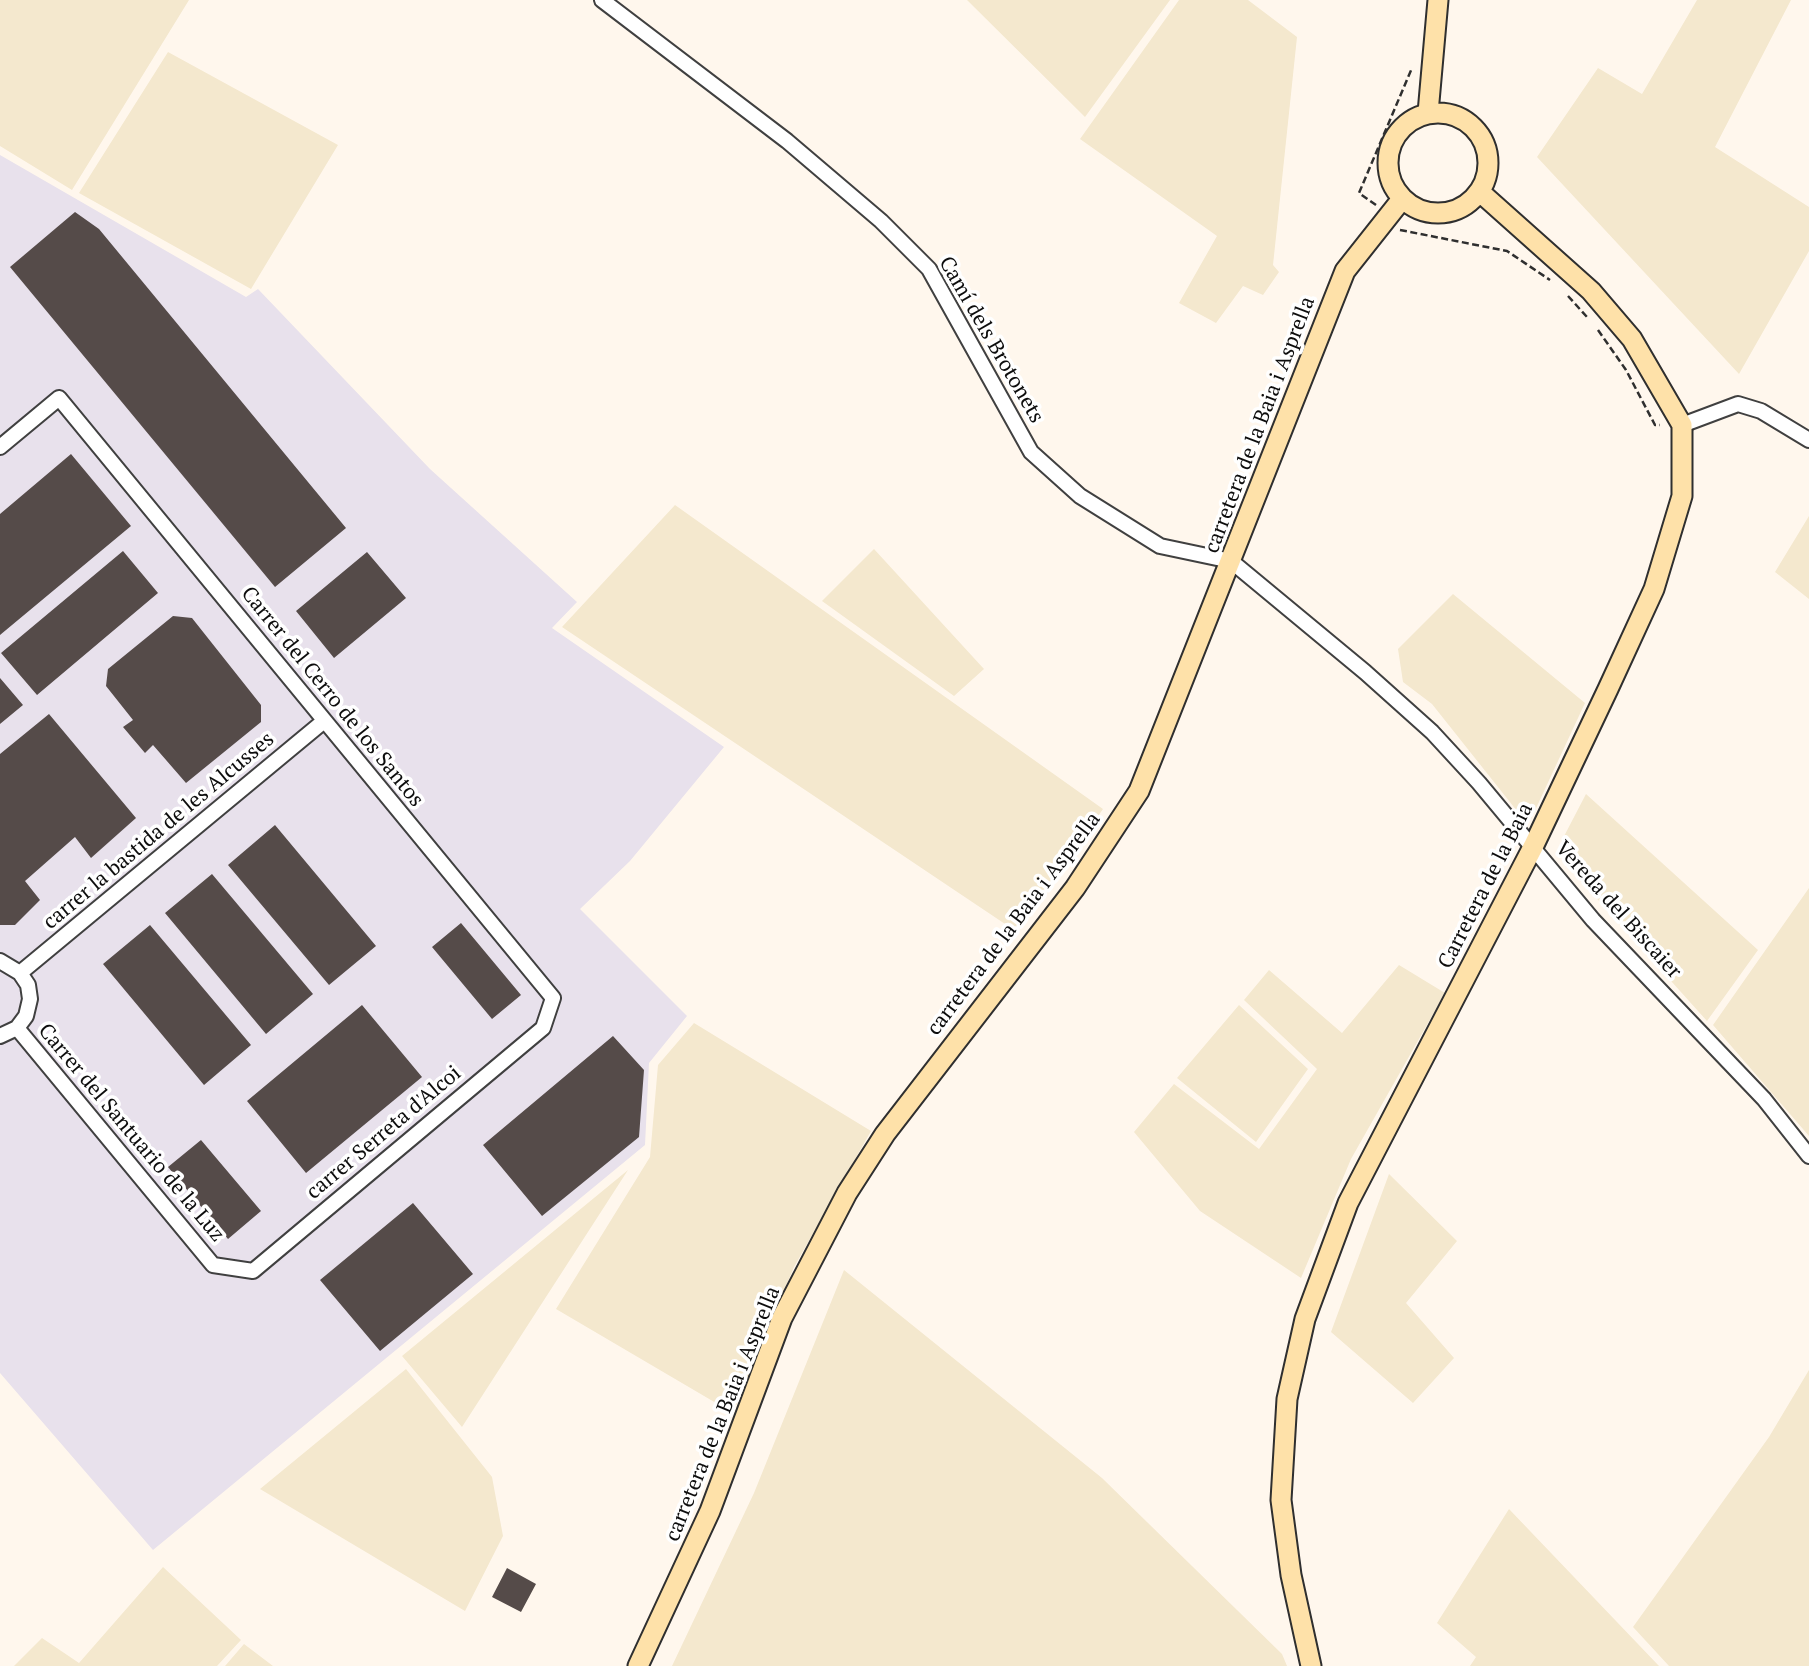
<!DOCTYPE html>
<meta charset="utf-8">
<style>
body{margin:0}
canvas{display:block;background:#fff7ed}
</style>
<canvas width="1809" height="1666"></canvas>
<script>
const context = document.querySelector('canvas').getContext('2d');
context.lineJoin = 'round';
function fillPath(path, color) { context.fillStyle = color; context.fill(path, 'evenodd'); }
const shape = rows => new Path2D(rows.map(r => 'M' + r).join(''));
function stroke(path, color, width, dash) { context.strokeStyle = color; context.lineWidth = width; context.lineCap = dash ? 'butt' : 'round'; context.setLineDash(dash || []); context.stroke(path); }
function drawText(font, color, halo, rows, align = 'center') {
  context.font = font + ' "PT Serif",serif'; context.lineWidth = 7; context.setLineDash([]); context.textBaseline = 'middle'; context.strokeStyle = halo; context.fillStyle = color; for (const [text, x, y, turn = 0] of rows) {
    context.save(); context.translate(x, y); context.rotate((+turn || 0) * Math.PI / 180); context.textAlign = isNaN(turn) ? turn : align; if (halo) context.strokeText(text, 0, 0); context.fillText(text, 0, 0); context.restore();
  }
}
fillPath(shape([
 [0,155,246,297,258,289,430,469,577,602,552,628,724,747,630,861,580,909,687,1016,649,1063,645,1145,153,1550,0,1373]
]), '#e8e1ec');
fillPath(shape([
 [0,0,189,0,72,190,0,146],
 [967,0,1170,0,1085,117],
 [1179,0,1248,0,1297,37,1273,265,1279,272,1263,295,1243,286,1216,323,1179,303,1217,236,1080,139],
 [1697,0,1791,0,1715,147,1809,207,1809,251,1739,374,1537,157,1598,68,1642,94],
 [168,52,338,145,251,289,79,193],
 [675,505,1103,809,1017,932,562,627],
 [1809,516,1809,599,1775,572],
 [874,549,984,669,954,696,822,601],
 [1453,594,1585,703,1531,819,1521,816,1432,704,1403,682,1398,649],
 [1586,794,1758,950,1707,1021,1582,882,1561,842],
 [1809,888,1809,1136,1713,1025],
 [1399,965,1445,993,1351,1159,1301,1278,1200,1211,1134,1132,1174,1084,1259,1149,1317,1069,1244,1000,1269,970,1342,1033],
 [1239,1005,1308,1069,1256,1142,1177,1078],
 [694,1023,871,1131,794,1267,733,1413,556,1309,650,1157,658,1065],
 [628,1170,462,1427,402,1356],
 [1389,1174,1457,1241,1406,1303,1454,1358,1413,1403,1331,1332],
 [844,1270,1102,1478,1282,1654,1287,1666,672,1666,754,1493],
 [406,1369,492,1477,503,1536,465,1611,260,1489],
 [1809,1370,1809,1666,1669,1666,1633,1627,1769,1437],
 [1509,1509,1659,1666,1470,1666,1476,1657,1437,1623],
 [163,1567,241,1640,217,1666,14,1666,42,1638,79,1663],
 [244,1644,273,1666,225,1666]
]), '#f4e8ce');
fillPath(shape([
 [75,212,99,229,346,528,275,587,10,267],
 [71,454,131,526,0,635,0,514],
 [123,551,158,593,37,695,1,653],
 [367,552,406,598,334,658,296,611],
 [173,616,192,618,261,705,261,722,186,783,153,745,145,753,123,727,133,720,106,686,108,669],
 [0,678,23,705,0,724],
 [49,714,136,818,91,858,75,837,25,881,40,900,15,925,0,925,0,754],
 [275,825,376,946,329,985,228,865],
 [212,874,313,994,266,1034,165,913],
 [461,923,521,995,492,1019,432,947],
 [150,925,251,1045,204,1085,103,964],
 [362,1005,422,1077,306,1173,247,1101],
 [613,1036,644,1070,639,1137,542,1216,483,1145],
 [201,1140,261,1211,228,1239,168,1167],
 [413,1203,473,1274,380,1351,320,1280],
 [507,1568,536,1584,521,1612,492,1597]
]), '#554b49');
const minor = shape([
 [602,0,787,141,881,221,929,269,1031,452,1080,496,1160,546,1231,561,1365,672,1432,732,1479,783,1593,920,1764,1099,1809,1156],
 [1682,425,1738,404,1761,411,1809,440],
 [0,447,59,398,553,998,543,1028,253,1271,213,1265,17,1028],
 [0,961,20,973,28,985,30,999,26,1016,17,1028,0,1036],
 [20,973,324,721]
]);
const secondary = shape([
 '1388 163a50 50 0 1 1 100 0a50 50 0 1 1-100 0Z',
 [1428,113,1438,0],
 [638,1666,710,1511,782,1318,847,1193,885,1134,1075,888,1139,791,1345,271,1402,199],
 [1311,1666,1291,1575,1281,1500,1287,1399,1305,1319,1348,1203,1533,847,1608,689,1654,589,1682,496,1682,425,1632,339,1591,291,1480,192]
]);
stroke(minor, '#404040', 18);
stroke(secondary, '#2f2f2f', 23);
stroke(shape([
 [1376,205,1359,193,1412,68],
 [1400,230,1507,251,1550,280],
 [1568,296,1587,317],
 [1598,330,1626,370,1655,425,1660,425]
]), '#2f2f2f', 2.5, [7, 3.5]);
stroke(minor, '#fff', 14);
stroke(secondary, '#fee1a9', 19);
drawText('21px', '#0d0d0d', '#fff', [
 ["Camí dels Brotonets",991,340,60],
 ["carretera de la Baia i Asprella",1260,425,-69],
 ["Carrer del Cerro de los Santos",332,697,51],
 ["carrer la bastida de les Alcusses",159,831,-40],
 ["Carretera de la Baia",1486,886,-63],
 ["Vereda del Biscaier",1618,910,48],
 ["carretera de la Baia i Asprella",1014,924,-53],
 ["Carrer del Santuario de la Luz",131,1133,50],
 ["carrer Serreta d'Alcoi",384,1133,-40],
 ["carretera de la Baia i Asprella",723,1414,-68]
]);
</script>
